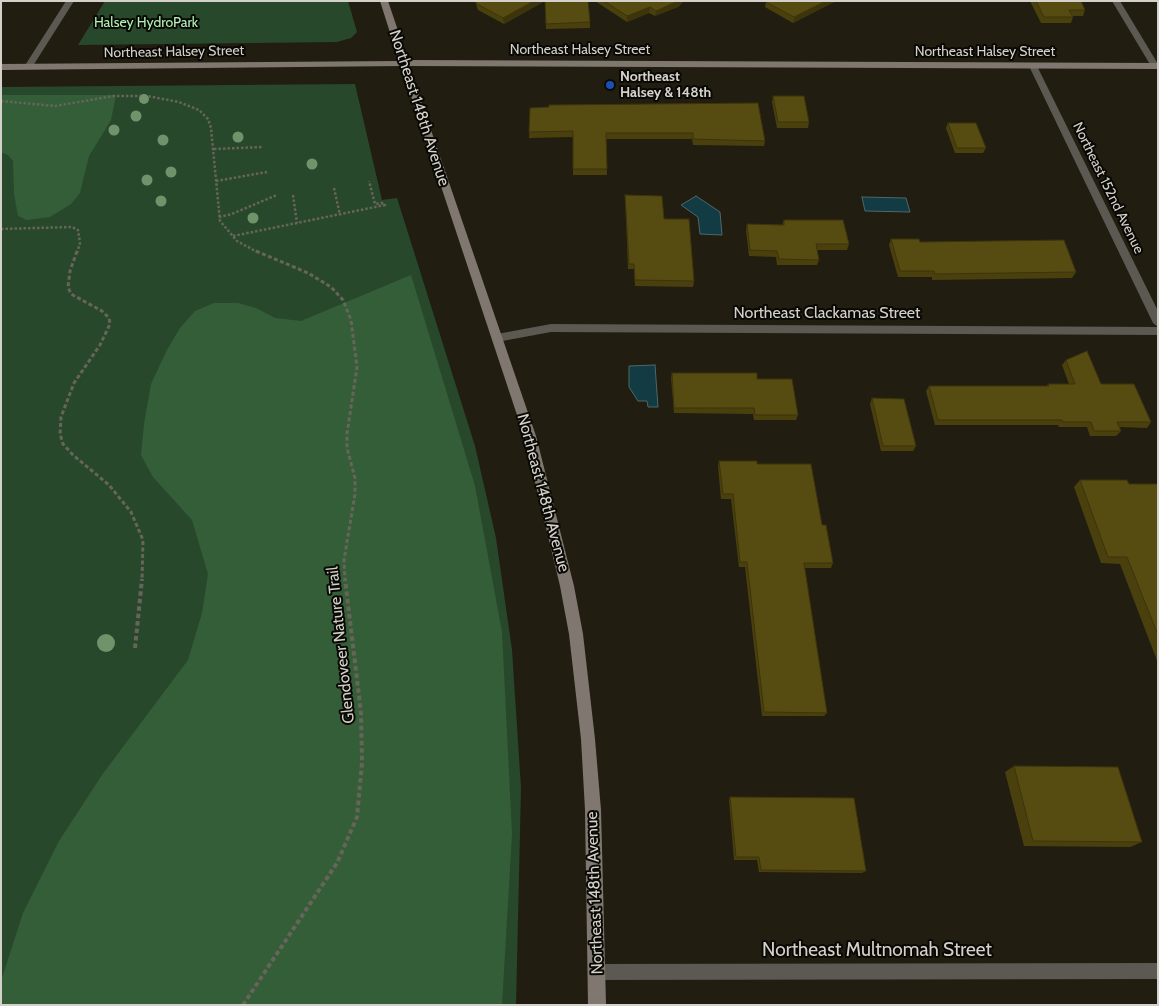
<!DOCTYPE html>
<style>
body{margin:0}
#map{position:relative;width:1159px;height:1006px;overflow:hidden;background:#211e11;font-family:Cabin,sans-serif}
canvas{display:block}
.frame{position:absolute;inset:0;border:2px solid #d3d1c9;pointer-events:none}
</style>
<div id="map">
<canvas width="1159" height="1006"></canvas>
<div class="frame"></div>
</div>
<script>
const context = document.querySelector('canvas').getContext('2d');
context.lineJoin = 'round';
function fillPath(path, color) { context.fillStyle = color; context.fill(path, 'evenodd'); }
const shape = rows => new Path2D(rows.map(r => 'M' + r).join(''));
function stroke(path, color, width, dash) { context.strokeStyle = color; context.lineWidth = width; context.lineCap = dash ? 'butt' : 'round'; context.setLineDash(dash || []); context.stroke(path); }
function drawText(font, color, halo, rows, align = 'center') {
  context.font = font + ' Cabin,sans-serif'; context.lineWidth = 4; context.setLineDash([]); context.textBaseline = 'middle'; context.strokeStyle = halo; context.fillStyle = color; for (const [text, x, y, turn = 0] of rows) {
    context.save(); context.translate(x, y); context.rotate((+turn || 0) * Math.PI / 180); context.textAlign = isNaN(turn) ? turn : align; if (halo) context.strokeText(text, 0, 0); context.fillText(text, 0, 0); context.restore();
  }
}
fillPath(shape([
 [105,1,348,1,357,32,351,38,337,42,78,45],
 [355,84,382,200,397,198,475,446,496,538,512,650,521,788,516,1005,1,1005,1,87]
]), '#28482b');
fillPath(shape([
 [1,95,116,95,111,120,89,156,80,193,71,204,50,217,27,220,18,216,14,194,13,161,8,155,1,152],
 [411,275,475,486,502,632,512,834,502,1005,1,1005,1,981,23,913,59,841,102,775,188,660,202,613,208,574,192,520,153,477,141,455,144,424,151,384,167,350,180,328,195,311,214,303,238,303,256,308,275,318,301,321]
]), '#345e38');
const water = shape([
 [696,196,720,212,722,235,700,234,698,217,681,205,696,196],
 [862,197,906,198,910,212,865,211,862,197],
 [655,365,658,407,648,407,647,401,638,401,629,387,629,366,655,365]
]);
fillPath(water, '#133b43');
stroke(water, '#4d686b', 1);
stroke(shape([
 [1,101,55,106,114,96,147,96,179,102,199,110,208,119,211,128,220,221,237,241,259,253],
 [214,149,263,147],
 [216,181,267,172],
 [334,188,340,215],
 [293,195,297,223],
 [219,217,232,214,277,195],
 [1,229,72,227,78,230,80,243,77,253],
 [233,236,385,205,382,203,375,204,369,181]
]), '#67655a', 2.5, [2.5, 2]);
stroke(shape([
 [77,251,70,271,68,287,71,294,102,311,109,318,110,324,100,345,74,383,61,417,60,434,63,444,73,455,109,485,131,512,143,540,142,580],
 [256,251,308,273,331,287,343,300,351,320,357,367,347,434,347,448,355,478,355,494,344,560,345,580]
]), '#67655a', 3, [4, 2.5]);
stroke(shape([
 [135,648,142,579],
 [243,1005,337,863,357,817,362,763,361,713,345,579]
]), '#67655a', 4, [4.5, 3]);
fillPath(shape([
 [66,1,74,1,31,69,25,69,24,67,66,1],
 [1112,1,1120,1,1158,64,1158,68,1151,66,1112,1],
 [1033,63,1037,66,1158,311,1158,327,1153,323,1029,66,1033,63],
 [551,324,1158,327,1158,335,551,332,497,342,492,338,497,334,551,324],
 [1158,963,1158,979,597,980,591,978,589,972,591,966,597,964,1158,963]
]), '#5c5852');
fillPath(shape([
 [380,1,388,1,408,60,1158,63,1158,69,409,66,536,436,574,586,583,634,595,739,601,810,606,1005,588,1005,585,810,581,739,569,634,560,586,524,436,401,66,1,70,1,64,399,61,380,1]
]), '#807870');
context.fillStyle = '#70936b';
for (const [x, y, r] of [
 [144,99,5],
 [136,116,5.5],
 [114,130,5.5],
 [238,137,5.5],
 [163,140,5.5],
 [312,164,5.5],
 [171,172,5.5],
 [147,180,5.5],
 [161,201,5.5],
 [253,218,5.5],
 [106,643,9]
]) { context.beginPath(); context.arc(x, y, r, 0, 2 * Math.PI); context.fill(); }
fillPath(shape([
 [475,1,545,1,504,24,478,10],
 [545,1,590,22,590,28,546,29],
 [595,1,684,1,678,7,655,16,649,13,627,22],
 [766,1,836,1,793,23,765,7,766,2],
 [1030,1,1081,1,1085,10,1083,16,1072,16,1073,17,1071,23,1041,23],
 [773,96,809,122,808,128,777,128,772,102],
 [530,108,765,141,764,146,693,145,692,139,606,139,607,175,573,175,573,137,529,138],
 [948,123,986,148,983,153,955,153,946,128],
 [625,195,664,219,694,281,693,287,635,286,634,269,628,269],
 [784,220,849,244,847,250,817,250,819,260,817,265,777,265,776,257,749,256,746,230,747,224,782,225],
 [891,239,920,242,1076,272,1072,278,932,280,932,277,898,277,889,245],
 [1066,360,1101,384,1151,422,1147,428,1119,427,1121,431,1116,436,1090,436,1087,427,1059,427,1058,425,935,425,926,391,929,386,1047,386,1048,384,1069,384,1062,365],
 [672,373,757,379,798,415,796,420,754,420,753,414,674,413,671,378],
 [872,398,916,446,913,451,881,451,870,404],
 [719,461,757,464,822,525,833,563,831,568,804,568,827,713,824,716,762,716,745,567,739,567,731,499,721,499,718,466],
 [1080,480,1129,484,1158,484,1158,663,1120,564,1101,563,1074,487],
 [1014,766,1142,842,1130,847,1024,846,1005,772],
 [730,797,866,871,862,873,759,872,757,860,734,860,729,800]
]), '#4a400e');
fillPath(shape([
 [534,1,545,1,504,24,503,18],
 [678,1,684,1,678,7,655,16,656,11],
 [826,1,836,1,793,23,794,17],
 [650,7,649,13,627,22,627,16]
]), '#3c340b');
const building = shape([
 [476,1,534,1,503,18,477,4,476,1],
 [545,1,588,1,590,22,546,24,545,1],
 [604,1,678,1,656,11,650,7,627,16,604,1],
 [766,1,826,1,794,17,766,2,766,1],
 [1036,1,1081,1,1085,10,1069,10,1073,17,1044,17,1036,1],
 [773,96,804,96,809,122,778,122,773,96],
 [758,103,765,141,693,139,693,133,606,133,607,169,573,169,573,131,529,132,530,108,549,107,549,105,758,103],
 [948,123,976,123,986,148,957,148,948,123],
 [625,195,662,196,664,219,689,219,694,281,635,280,634,264,629,264,625,195],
 [784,220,843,220,849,244,816,244,819,260,779,259,777,251,750,250,747,224,784,225,784,220],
 [891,239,919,239,920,242,1064,240,1076,272,935,274,934,271,900,271,891,239],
 [1087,351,1101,384,1134,384,1151,422,1117,422,1121,431,1094,431,1091,422,1063,422,1062,420,938,420,929,386,1049,386,1048,384,1075,384,1066,360,1087,351],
 [672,373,757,373,757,379,792,379,798,415,755,415,754,408,674,408,672,373],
 [872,398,904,399,916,446,883,446,872,398],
 [719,461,757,461,757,464,811,464,822,525,826,525,833,563,804,563,827,713,764,712,747,562,740,562,733,494,723,494,719,461],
 [1080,480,1127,480,1129,484,1158,484,1158,635,1127,557,1108,557,1080,480],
 [1014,766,1118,767,1142,842,1033,841,1014,766],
 [730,797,854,798,866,871,761,870,759,857,736,857,730,797]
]);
fillPath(building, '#564b10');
stroke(building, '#3c340b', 1);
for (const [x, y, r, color] of [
 [610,85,5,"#1a4fb4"]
]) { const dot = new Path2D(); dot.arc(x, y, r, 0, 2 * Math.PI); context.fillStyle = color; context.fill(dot); stroke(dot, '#090804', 2); }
drawText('14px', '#b0f3b5', '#090804', [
 ["Halsey HydroPark",146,23]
]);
drawText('14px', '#d3d1c9', '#090804', [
 ["Northeast Halsey Street",580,50],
 ["Northeast Halsey Street",174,52,-1],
 ["Northeast Halsey Street",985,52],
 ["Northeast 152nd Avenue",1108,188,64]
]);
drawText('bold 14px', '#d3d1c9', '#090804', [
 ["Northeast",620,77],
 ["Halsey & 148th",620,93]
], 'left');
drawText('16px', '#d3d1c9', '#090804', [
 ["Northeast 148th Avenue",419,108,72],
 ["Northeast Clackamas Street",827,313],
 ["Northeast 148th Avenue",543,493,75],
 ["Glendoveer Nature Trail",341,645,-96],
 ["Northeast 148th Avenue",595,893,-92]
]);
drawText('19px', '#d3d1c9', '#090804', [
 ["Northeast Multnomah Street",877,950]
]);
</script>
